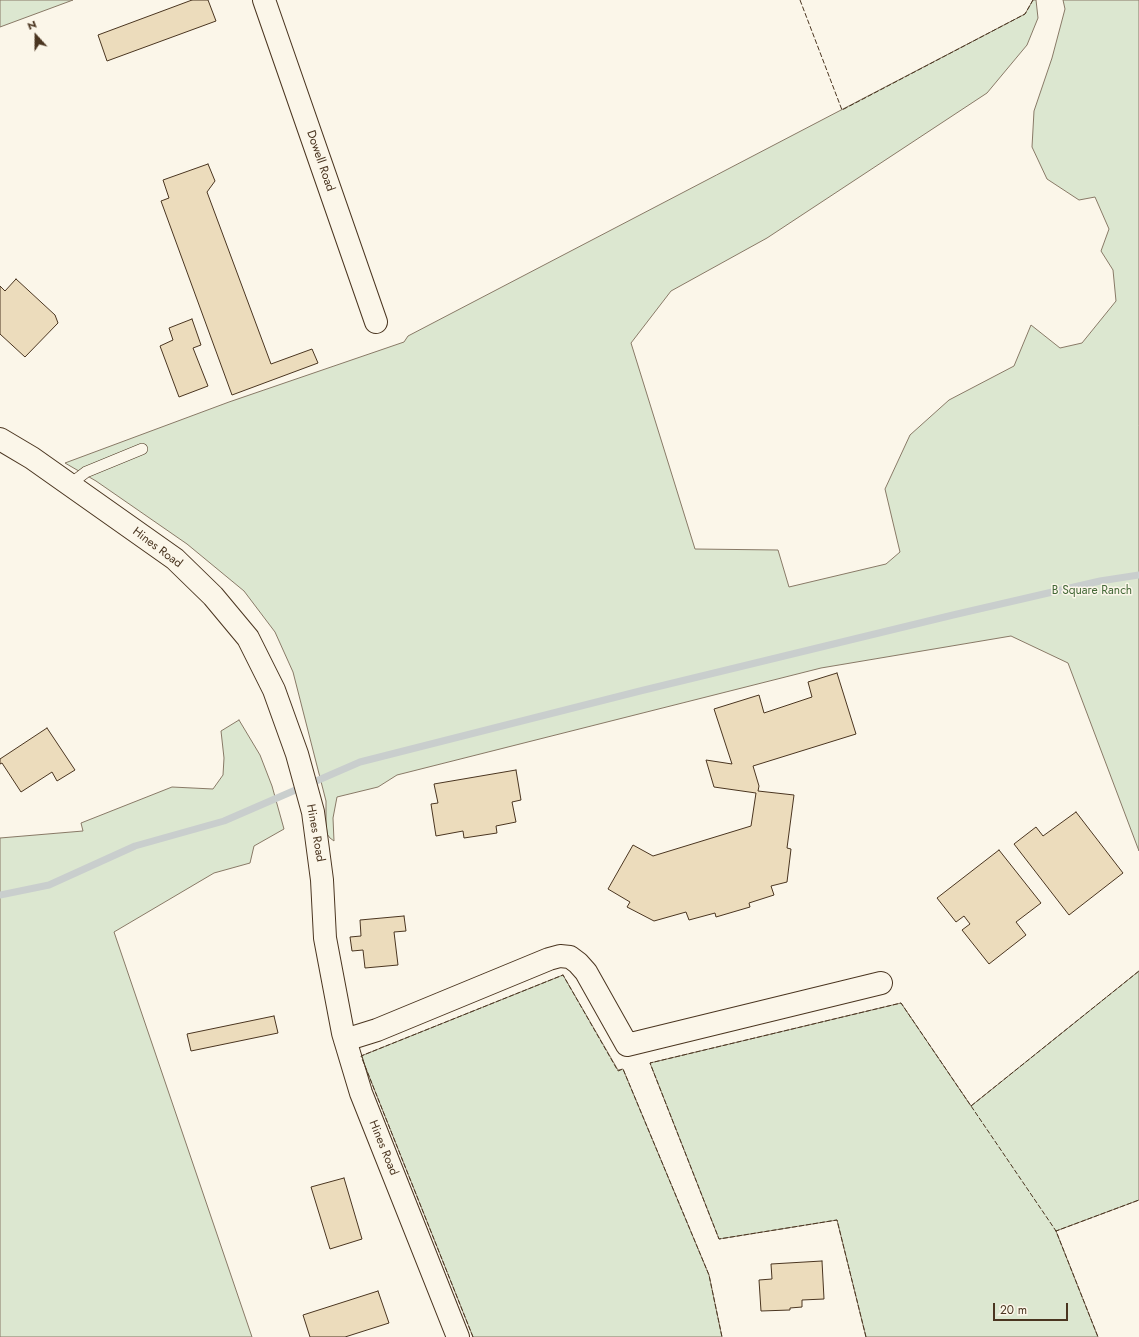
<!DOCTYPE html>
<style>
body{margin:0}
#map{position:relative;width:1139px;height:1337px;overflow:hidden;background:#fbf6e9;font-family:Jost,sans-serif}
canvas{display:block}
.north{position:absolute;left:16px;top:16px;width:40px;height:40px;-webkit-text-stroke:3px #fbf6e9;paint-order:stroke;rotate:339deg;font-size:11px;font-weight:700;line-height:16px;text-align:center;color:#4a3520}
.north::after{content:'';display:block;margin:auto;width:14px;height:18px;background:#4a3520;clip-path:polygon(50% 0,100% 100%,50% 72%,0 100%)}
.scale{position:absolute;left:993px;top:1303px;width:75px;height:18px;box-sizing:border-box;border:2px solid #4a3520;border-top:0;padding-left:5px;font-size:12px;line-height:14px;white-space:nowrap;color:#4a3520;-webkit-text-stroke:3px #fbf6e9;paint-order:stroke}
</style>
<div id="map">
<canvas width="1139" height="1337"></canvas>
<div class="north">N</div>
<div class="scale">20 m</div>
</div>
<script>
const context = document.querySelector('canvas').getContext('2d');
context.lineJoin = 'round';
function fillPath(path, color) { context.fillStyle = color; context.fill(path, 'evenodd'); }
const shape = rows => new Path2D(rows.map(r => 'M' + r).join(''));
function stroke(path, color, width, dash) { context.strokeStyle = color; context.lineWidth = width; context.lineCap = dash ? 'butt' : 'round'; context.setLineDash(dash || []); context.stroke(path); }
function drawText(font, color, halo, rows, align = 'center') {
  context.font = font + ' Jost,sans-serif'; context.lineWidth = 3; context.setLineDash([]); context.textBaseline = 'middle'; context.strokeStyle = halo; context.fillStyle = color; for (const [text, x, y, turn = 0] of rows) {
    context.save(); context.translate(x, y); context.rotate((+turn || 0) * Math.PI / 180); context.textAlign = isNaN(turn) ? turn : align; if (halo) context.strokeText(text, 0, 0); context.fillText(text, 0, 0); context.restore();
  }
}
const green = shape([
 [0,0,73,0,0,27,0,0],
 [1033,0,1036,0,1038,18,1027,45,987,93,767,238,671,291,631,343,695,549,778,550,789,587,886,564,900,552,885,489,910,435,949,400,1014,366,1031,325,1060,348,1082,343,1116,301,1113,270,1101,251,1109,229,1095,197,1079,200,1047,179,1032,147,1034,111,1052,58,1065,9,1063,0,1139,0,1139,851,1068,663,1011,636,821,668,397,775,378,787,337,797,333,818,334,841,330,838,327,834,326,823,326,801,293,672,275,632,244,591,187,544,96,481,65,463,229,402,404,342,408,336,1025,14,1033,0],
 [239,720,260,755,272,786,284,829,254,846,250,863,214,873,114,932,252,1337,0,1337,0,838,83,831,81,823,172,787,213,789,223,775,224,758,221,731,239,720],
 [1139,971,1139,1200,1056,1231,1098,1337,866,1337,837,1220,719,1239,650,1063,901,1003,971,1106,1139,971],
 [563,975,618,1070,623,1069,709,1275,722,1337,473,1337,361,1056,563,975]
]);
fillPath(green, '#dce7d0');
stroke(green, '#887966', 1);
stroke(shape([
 [0,895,49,885,135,846,224,821,360,762,640,691,953,615,1100,581,1139,575]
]), '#c9cecd', 7);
const building = shape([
 [192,0,208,0,216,21,107,61,98,35,192,0],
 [208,164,215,181,207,192,271,364,312,349,318,363,232,395,161,201,169,198,163,180,208,164],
 [16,279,55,315,58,323,25,357,0,334,0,286,5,291,16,279],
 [192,319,201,345,193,348,208,386,179,397,160,346,173,340,169,328,192,319],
 [837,673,856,734,753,766,759,786,758,791,794,795,787,848,791,849,787,882,771,886,774,895,749,903,750,907,716,917,715,913,689,920,686,912,654,921,627,907,630,902,608,889,633,845,653,856,751,826,756,793,714,787,706,760,732,764,714,709,759,695,764,713,812,697,808,682,837,673],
 [47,728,75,770,57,781,52,772,21,792,2,763,0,764,0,759,47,728],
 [516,770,521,800,512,802,516,822,496,826,497,833,464,838,463,831,436,836,431,804,438,803,434,784,516,770],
 [1076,812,1123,873,1069,915,1014,844,1036,827,1043,836,1076,812],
 [999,850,1041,903,1016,922,1026,935,989,964,962,930,970,924,964,916,956,922,937,898,999,850],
 [404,916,406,931,394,932,398,965,365,968,363,950,352,951,350,937,361,936,360,920,404,916],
 [274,1016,278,1033,191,1051,187,1034,274,1016],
 [344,1178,362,1239,330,1249,311,1187,344,1178],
 [822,1261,824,1299,802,1300,802,1307,790,1308,790,1310,761,1311,759,1280,772,1279,771,1264,822,1261],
 [378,1291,389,1323,345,1337,310,1337,303,1315,378,1291]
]);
fillPath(building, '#ecdcbc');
stroke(building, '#4a3520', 1);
const lane = shape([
 [69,485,86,472,142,449]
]);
const street = shape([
 [264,0,376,322],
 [0,439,32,458,175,559,213,596,248,638,274,690,297,754,313,812,322,880,325,938,343,1033,361,1093,458,1337],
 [345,1040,377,1030,549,959,560,956,570,957,578,963,586,972,627,1045,881,983]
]);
stroke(lane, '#4a3520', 12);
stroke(street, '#4a3520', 24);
stroke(lane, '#fbf6e9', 11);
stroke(street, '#fbf6e9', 22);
stroke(shape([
 [800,0,842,110,1025,14,1033,0],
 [971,1106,1139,971],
 [1055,1230,1056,1231,1139,1200],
 [473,1337,361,1056,563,975,618,1071,623,1069,709,1275,722,1337],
 [866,1337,837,1220,719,1239,650,1063,901,1003,1056,1231,1098,1337]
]), '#4a3520', 1, [5, 2]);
drawText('12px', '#4a3520', '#fbf6e9', [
 ["Dowell Road",320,161,71],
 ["Hines Road",157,548,37],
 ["Hines Road",315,833,80],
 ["Hines Road",383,1148,68]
]);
drawText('12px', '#436837', '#fbf6e9', [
 ["B Square Ranch",1092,591]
]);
</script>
